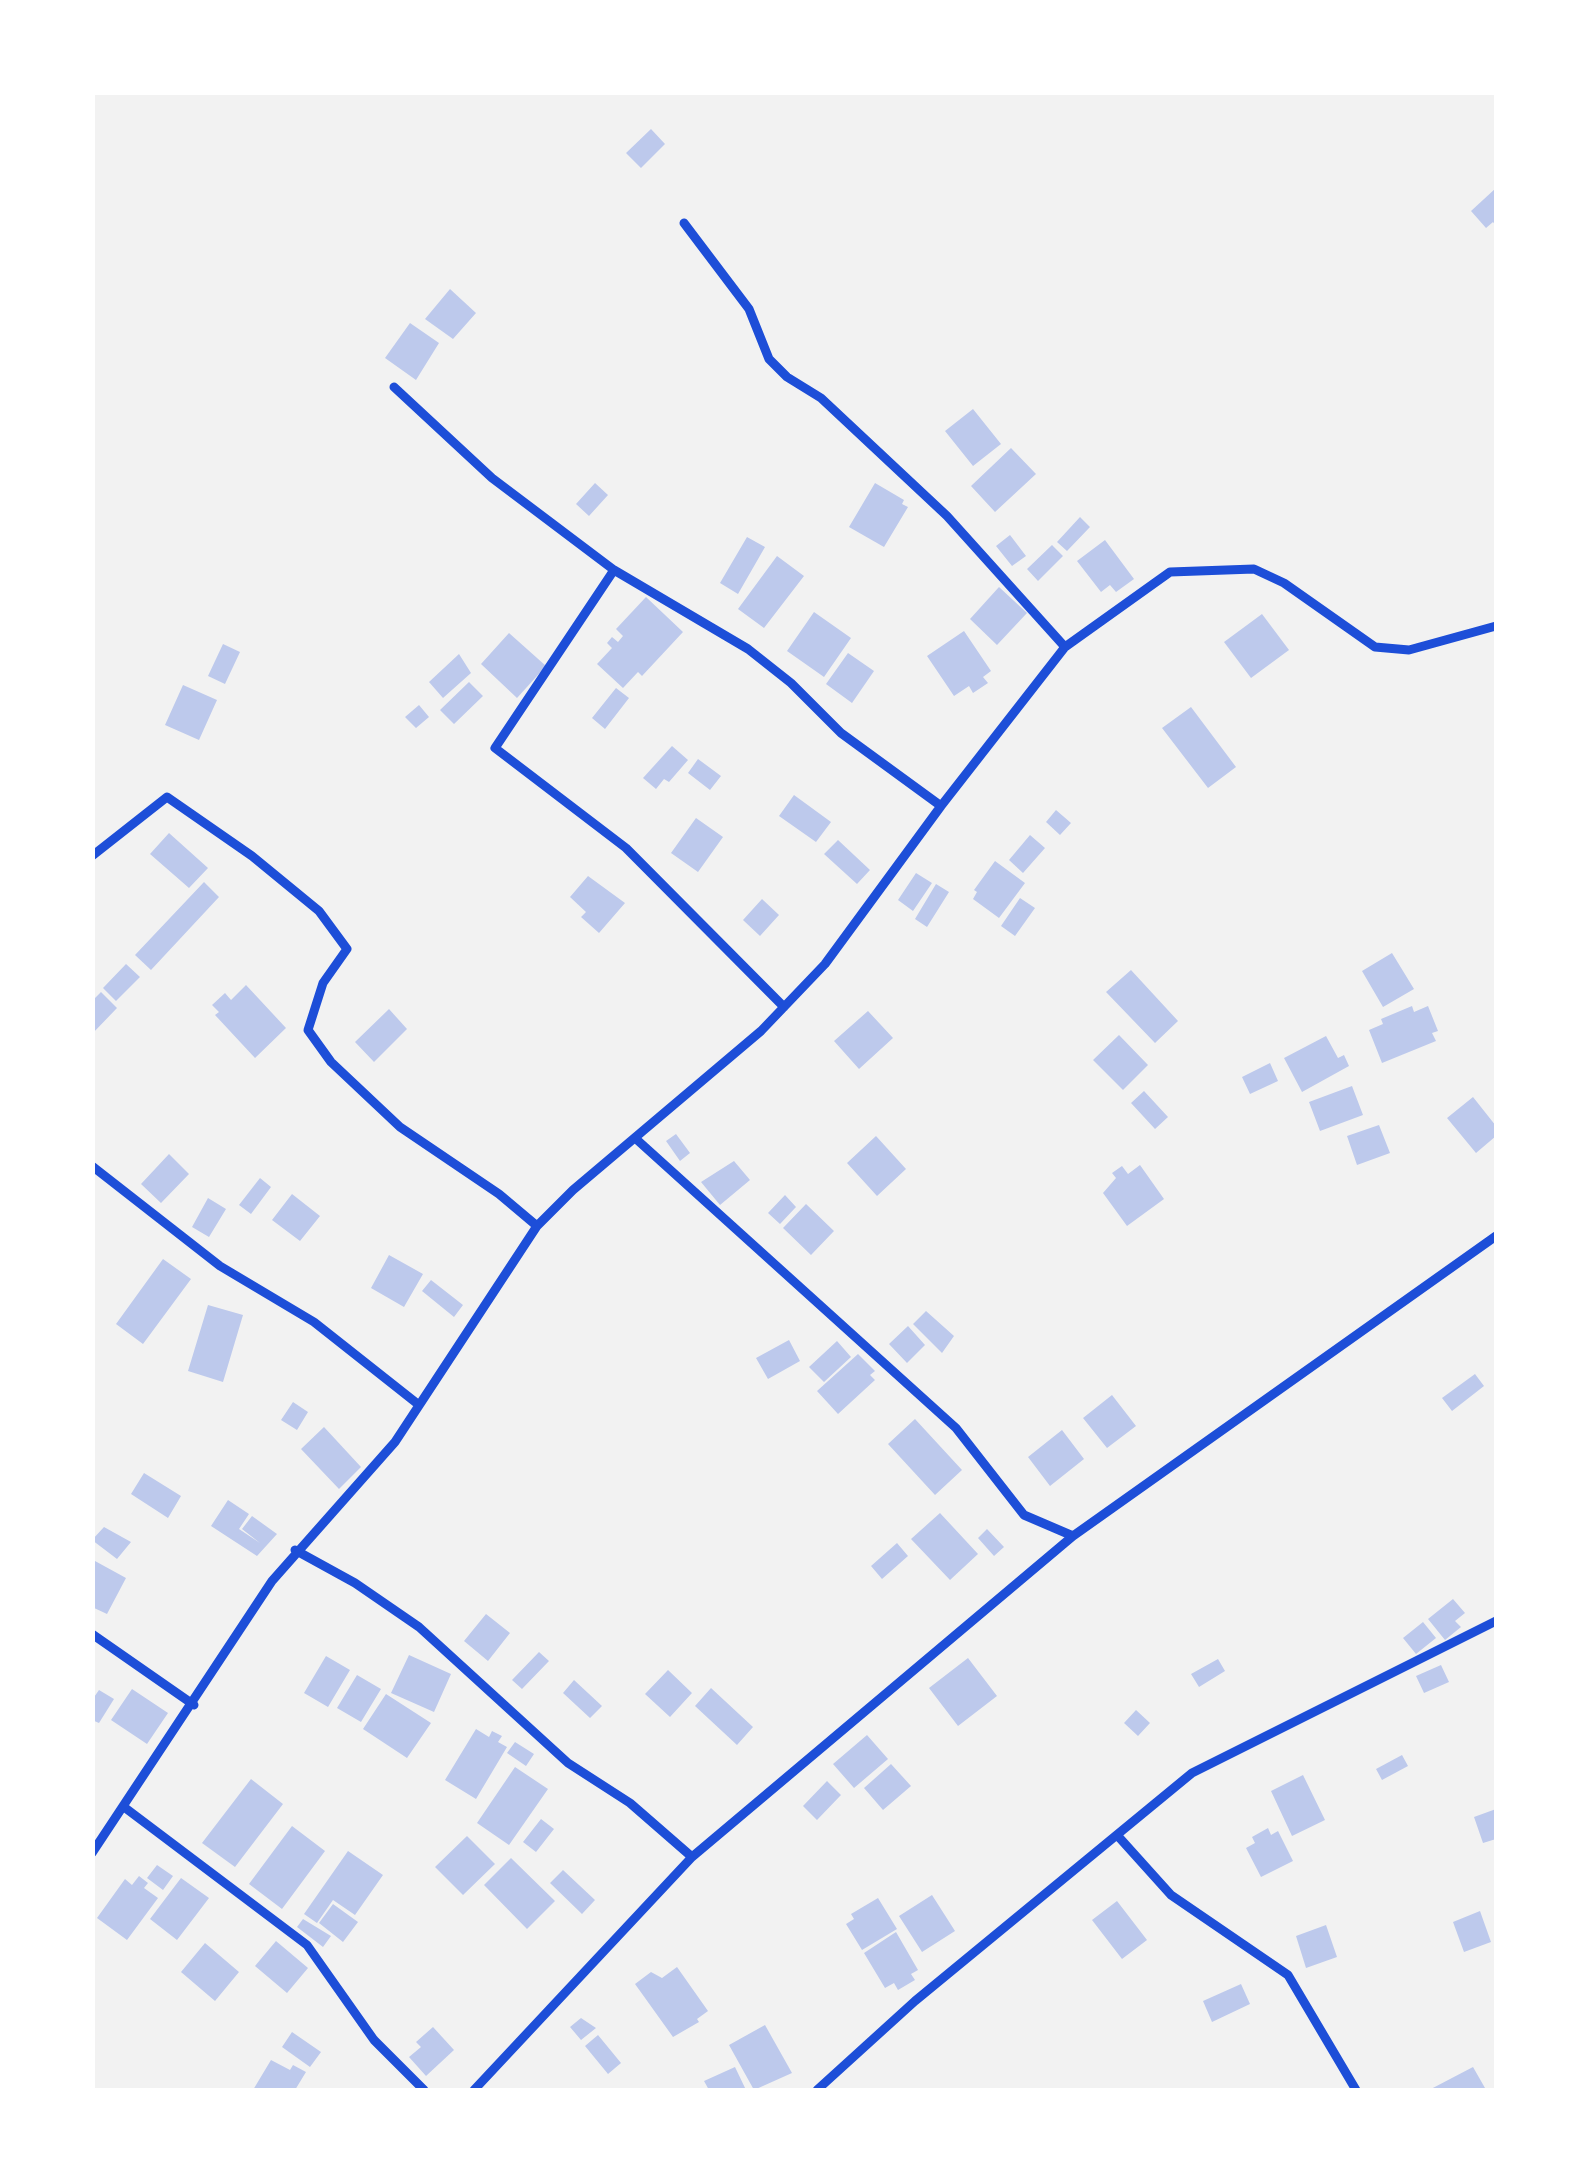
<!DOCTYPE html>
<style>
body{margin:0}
#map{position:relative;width:1589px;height:2183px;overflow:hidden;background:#f2f2f2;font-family:Montserrat,sans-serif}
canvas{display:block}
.frame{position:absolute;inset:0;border:95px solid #fff;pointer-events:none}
</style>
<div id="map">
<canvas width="1589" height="2183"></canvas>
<div class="frame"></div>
</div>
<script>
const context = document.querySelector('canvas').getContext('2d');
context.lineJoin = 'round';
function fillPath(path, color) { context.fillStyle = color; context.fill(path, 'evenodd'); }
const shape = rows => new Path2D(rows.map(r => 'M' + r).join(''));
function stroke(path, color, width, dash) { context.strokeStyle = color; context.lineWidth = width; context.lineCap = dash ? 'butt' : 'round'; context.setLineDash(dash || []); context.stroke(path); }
fillPath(shape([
 [651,129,665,144,641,168,626,153],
 [1496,188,1496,226,1493,222,1486,228,1471,211],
 [450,289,476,313,453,339,425,319],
 [410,323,439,343,416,380,385,358],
 [973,409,1001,444,973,466,945,431],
 [1011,448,1036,474,995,512,971,486],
 [595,483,608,495,589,516,576,504],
 [875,483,904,500,902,504,908,507,884,547,849,527],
 [1080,517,1090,527,1067,551,1057,542],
 [1010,535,1026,556,1012,566,996,546],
 [747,537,765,547,738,594,720,583],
 [1105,540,1134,579,1116,592,1110,585,1101,592,1077,561],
 [1052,545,1063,556,1038,581,1027,569],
 [777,556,804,576,764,628,738,609],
 [999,587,1027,613,997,645,970,619],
 [646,597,683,632,642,676,638,672,623,688,597,664,612,648,607,643,612,637,618,642,623,636,616,629],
 [814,612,851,638,824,677,787,651],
 [1262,614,1289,650,1251,678,1224,642],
 [964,631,991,671,983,677,988,683,973,693,969,686,954,696,927,656],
 [509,633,546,666,517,698,481,664],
 [223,644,240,652,225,684,208,676],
 [848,653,874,671,852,703,826,684],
 [459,654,471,673,443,698,429,682],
 [469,682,483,696,454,724,440,710],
 [183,685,217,700,199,740,165,725],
 [616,688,629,698,605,729,592,718],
 [419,705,429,717,416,728,405,717],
 [1191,707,1236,767,1208,788,1162,728],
 [672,746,688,760,669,782,664,779,656,789,643,778],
 [698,759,721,776,710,790,688,773],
 [794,795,831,822,816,842,779,816],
 [1056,810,1071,823,1060,835,1046,822],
 [696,818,723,837,698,872,671,853],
 [169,833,208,868,189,888,150,854],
 [1030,835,1045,848,1023,873,1009,860],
 [838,840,870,870,857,884,824,854],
 [995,861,1025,883,999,918,973,899,977,892,974,890],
 [916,873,932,883,913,911,898,900],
 [588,876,625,903,599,933,581,917,586,912,570,897],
 [204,882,219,897,151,970,135,955],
 [936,884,949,892,927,927,915,919],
 [1020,898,1035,908,1015,936,1001,926],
 [762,899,779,915,760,936,743,920],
 [1392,953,1414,989,1383,1007,1362,971],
 [126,964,140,977,116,1001,103,988],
 [1131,970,1178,1021,1155,1043,1106,992],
 [246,985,286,1028,255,1058,215,1015,219,1012,212,1005,225,993,231,1000],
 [101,992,117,1008,92,1034,92,1001],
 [1412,1006,1414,1012,1428,1006,1438,1031,1432,1033,1436,1041,1382,1063,1369,1030,1383,1024,1381,1019],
 [389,1009,407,1029,374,1062,355,1042],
 [868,1011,893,1038,859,1069,834,1041],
 [1119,1035,1148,1065,1123,1090,1093,1060],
 [1326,1036,1338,1058,1344,1055,1349,1066,1302,1092,1284,1058],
 [1270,1063,1278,1081,1250,1094,1242,1077],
 [1352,1086,1363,1115,1320,1131,1309,1102],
 [1144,1091,1168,1117,1155,1129,1131,1103],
 [1473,1097,1496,1126,1496,1136,1476,1153,1447,1118],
 [1379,1125,1390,1153,1357,1165,1347,1136],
 [676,1134,690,1153,680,1161,666,1141],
 [876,1136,906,1169,877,1196,847,1163],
 [169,1154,189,1174,161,1203,141,1184],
 [734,1161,750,1180,720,1205,701,1182],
 [1140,1165,1164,1199,1127,1226,1103,1193,1116,1178,1112,1173,1122,1166,1128,1174],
 [260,1178,271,1187,251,1214,239,1205],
 [292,1194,320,1216,300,1241,272,1220],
 [785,1195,796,1207,780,1224,768,1213],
 [208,1198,226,1209,209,1237,192,1227],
 [806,1204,834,1231,811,1255,783,1228],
 [389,1255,423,1274,404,1307,371,1288],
 [163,1259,191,1279,143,1344,116,1324],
 [431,1280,463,1305,454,1317,422,1291],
 [208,1305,243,1315,223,1382,188,1371],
 [926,1311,954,1336,942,1353,913,1324],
 [908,1326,925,1345,907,1363,889,1344],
 [789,1340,800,1361,768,1379,756,1358],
 [837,1341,851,1357,824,1382,809,1367],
 [858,1354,875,1371,870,1375,875,1380,838,1414,817,1391],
 [1475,1374,1484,1386,1452,1411,1442,1398],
 [1112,1395,1136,1426,1107,1448,1083,1418],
 [293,1402,308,1412,297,1430,281,1420],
 [915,1419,962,1470,935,1495,888,1444],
 [324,1427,361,1467,339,1489,301,1449],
 [1062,1430,1084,1459,1050,1486,1028,1457],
 [144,1473,181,1496,168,1518,131,1494],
 [228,1500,249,1514,239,1529,260,1543,242,1529,252,1516,277,1534,257,1556,211,1526],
 [940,1513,978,1554,950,1580,911,1539],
 [104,1527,131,1542,117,1559,92,1540],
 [987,1529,1004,1547,994,1556,978,1538],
 [897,1543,908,1556,882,1579,871,1566],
 [95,1561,126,1578,107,1614,92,1607],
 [1453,1599,1465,1613,1455,1621,1461,1627,1445,1640,1428,1619],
 [486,1614,510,1633,488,1661,464,1641],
 [1423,1622,1436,1638,1416,1654,1403,1638],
 [539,1652,549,1661,522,1689,512,1680],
 [409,1655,451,1674,434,1712,391,1693],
 [326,1656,350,1670,328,1707,304,1693],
 [968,1658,997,1696,958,1726,929,1688],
 [1218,1659,1225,1671,1199,1687,1191,1674],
 [1441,1665,1449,1682,1424,1693,1416,1676],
 [668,1670,692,1693,670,1717,645,1694],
 [357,1675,381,1689,361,1722,337,1708],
 [574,1680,602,1706,590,1718,563,1693],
 [711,1688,753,1727,737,1745,695,1706],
 [132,1689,168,1713,147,1744,111,1720],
 [99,1690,114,1699,99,1723,92,1720,92,1700],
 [386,1694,431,1723,407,1758,363,1729],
 [1136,1710,1150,1723,1138,1736,1124,1723],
 [476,1729,489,1737,492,1731,502,1736,498,1742,507,1747,476,1799,445,1780],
 [867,1735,888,1759,854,1788,833,1764],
 [515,1742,534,1754,526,1766,507,1753],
 [1402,1755,1408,1766,1382,1780,1376,1769],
 [891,1764,911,1786,883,1810,864,1788],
 [515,1767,548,1789,509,1845,477,1823],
 [1303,1775,1325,1820,1292,1836,1271,1791],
 [251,1779,283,1804,235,1867,202,1843],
 [827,1781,841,1795,817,1820,803,1806],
 [1496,1809,1496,1839,1483,1843,1474,1817],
 [541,1819,554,1829,536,1852,523,1842],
 [292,1826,325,1851,282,1909,249,1884],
 [1268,1828,1271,1835,1278,1831,1293,1861,1261,1877,1246,1848,1255,1843,1252,1837],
 [467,1836,495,1864,463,1895,435,1867],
 [348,1851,383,1875,355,1915,333,1900,317,1923,304,1914],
 [511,1858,555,1901,527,1929,484,1885],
 [157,1865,173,1876,163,1890,147,1878],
 [563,1870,595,1900,582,1914,550,1883],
 [139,1876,148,1883,144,1888,158,1898,127,1940,97,1918,125,1879,132,1885],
 [181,1878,209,1898,177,1940,150,1919],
 [932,1895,955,1931,922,1952,899,1916],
 [878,1898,897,1929,862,1950,846,1924,854,1919,851,1914],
 [1117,1901,1147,1940,1122,1959,1092,1920],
 [333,1904,358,1922,343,1942,319,1923],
 [1480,1911,1491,1942,1464,1952,1453,1922],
 [303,1919,331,1936,323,1947,297,1927],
 [1326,1925,1337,1957,1306,1968,1296,1936],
 [896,1932,918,1970,911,1974,915,1980,898,1990,894,1983,885,1988,864,1953],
 [276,1941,308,1968,287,1993,255,1966],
 [205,1943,239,1972,215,2001,181,1972],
 [677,1967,708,2011,697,2019,699,2022,673,2037,635,1984,651,1972,662,1978],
 [1241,1984,1250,2004,1212,2022,1203,2001],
 [581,2018,596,2028,581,2040,570,2027],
 [765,2025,792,2073,754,2090,729,2045],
 [433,2027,454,2050,426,2076,409,2057,421,2047,416,2042],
 [292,2032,321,2052,310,2067,282,2047],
 [598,2035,621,2063,608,2074,585,2046],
 [271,2060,290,2070,293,2065,306,2072,295,2090,253,2090],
 [735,2067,746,2090,709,2090,704,2081],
 [1473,2067,1485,2088,1480,2090,1429,2090]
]), '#bdc9ec');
stroke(shape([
 [684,223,749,309,769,359,787,377,821,398,947,516,1065,647],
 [394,387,492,478,614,570,748,649,791,683,841,733,941,806,1065,647,1170,572,1254,569,1284,583,1375,647,1409,650,1496,626],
 [614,570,495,748,626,848,784,1007],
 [92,856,167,797,252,856,319,911,347,949,323,983,308,1030,331,1062,400,1127,499,1194,537,1226],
 [635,1138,956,1428,1024,1515,1073,1536],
 [92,1166,220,1266,314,1322,419,1405],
 [295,1550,355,1583,419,1627,568,1763,630,1803,692,1857],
 [92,1634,194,1705],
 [124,1807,307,1945,374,2040,424,2090],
 [1117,1835,1171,1895,1288,1975,1356,2090],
 [92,1853,272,1581,395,1442,537,1226,573,1190,761,1031,825,964,941,806],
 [474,2090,692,1857,1073,1536,1496,1236],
 [817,2090,915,2001,1192,1773,1496,1621]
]), '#1d4ed8', 9);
</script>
